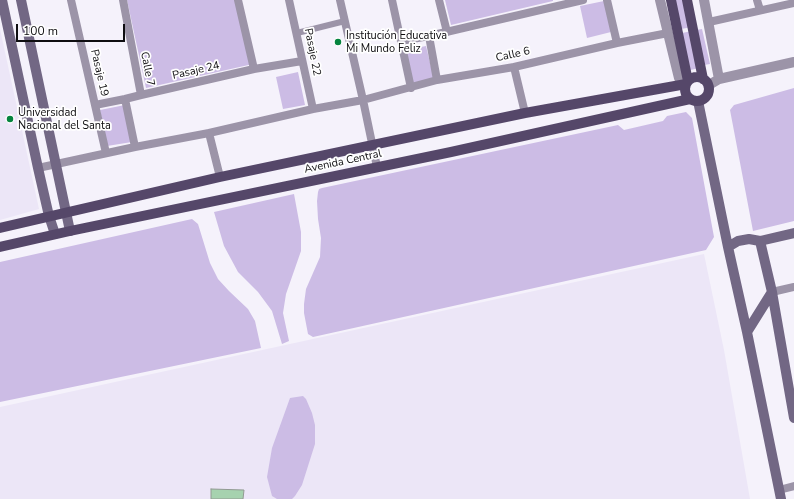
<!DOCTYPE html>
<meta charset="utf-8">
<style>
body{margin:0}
#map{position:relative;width:794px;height:499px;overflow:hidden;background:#f5f2fb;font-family:"Nunito Sans",sans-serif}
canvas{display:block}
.scale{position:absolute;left:16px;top:24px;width:109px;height:18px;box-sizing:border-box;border:2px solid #0e0d10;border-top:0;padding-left:5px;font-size:12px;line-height:14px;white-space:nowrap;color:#0e0d10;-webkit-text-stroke:3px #fff;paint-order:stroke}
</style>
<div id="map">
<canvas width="794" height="499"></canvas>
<div class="scale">100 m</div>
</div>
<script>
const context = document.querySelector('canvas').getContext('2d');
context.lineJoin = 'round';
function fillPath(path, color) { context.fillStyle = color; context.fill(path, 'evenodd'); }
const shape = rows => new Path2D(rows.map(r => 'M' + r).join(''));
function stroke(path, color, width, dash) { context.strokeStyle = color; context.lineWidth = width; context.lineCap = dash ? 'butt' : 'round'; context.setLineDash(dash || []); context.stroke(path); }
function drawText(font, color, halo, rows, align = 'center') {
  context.font = font + ' "Nunito Sans",sans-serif'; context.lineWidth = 3.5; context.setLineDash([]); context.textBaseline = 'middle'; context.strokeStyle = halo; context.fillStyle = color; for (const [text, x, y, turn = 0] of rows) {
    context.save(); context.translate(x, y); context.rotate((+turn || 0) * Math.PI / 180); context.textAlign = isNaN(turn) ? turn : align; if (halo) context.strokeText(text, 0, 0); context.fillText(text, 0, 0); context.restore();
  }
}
fillPath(shape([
 [0,29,39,209,0,220],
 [704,254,724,350,750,499,0,499,0,407]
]), '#ece6f7');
fillPath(shape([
 [127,0,236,0,253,64,146,88],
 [445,0,553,0,553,1,451,25],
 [675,0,686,0,692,27,681,29],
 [604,1,611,32,587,38,580,6],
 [702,29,710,64,704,65,696,30],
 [692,31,700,68,690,70,682,33],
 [426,46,434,79,413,83,406,50],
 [298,72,305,105,283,109,276,77],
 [794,88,794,221,753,231,730,110,734,105],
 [125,105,132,142,107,146,100,110],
 [686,112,692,118,714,237,706,250,313,337,308,334,304,313,304,304,306,289,320,257,321,238,318,219,317,201,318,192,319,189,322,188,618,125,624,130,663,121,667,116],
 [294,194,301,232,301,251,286,294,283,313,289,341,282,344,272,311,258,292,238,272,224,246,214,212],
 [192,219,198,224,210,263,218,279,229,291,248,309,255,321,261,348,0,402,0,262],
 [303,396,306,399,312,413,315,425,315,444,302,485,295,496,292,499,277,499,272,496,267,477,272,448,290,398]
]), '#ccbce5');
const building = shape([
 [211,489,244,490,243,499,211,499,211,489]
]);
fillPath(building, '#a6d2af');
stroke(building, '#929a93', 1);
stroke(shape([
 [297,33,345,21]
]), '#9c94a8', 6);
stroke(shape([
 [71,0,106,153],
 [123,0,141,95],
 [238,0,254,69],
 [289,0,313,109],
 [340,0,363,100,377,167],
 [392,0,411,88],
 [439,0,447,32],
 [607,0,617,43],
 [757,0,760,10],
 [709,22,794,3],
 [429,36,437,80],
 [401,41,429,36,583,0],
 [514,67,525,113],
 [125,99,135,147],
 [95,105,125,99,141,95,254,69,302,61],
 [209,133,220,177],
 [38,168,135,147,209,133,313,109,363,100,437,80,514,67,617,43,668,33],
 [772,292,794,287],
 [779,490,794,486]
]), '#9c94a8', 8);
stroke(shape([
 [660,0,668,33,679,78,687,82],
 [704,0,719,79],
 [709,85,719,79,794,62]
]), '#9c94a8', 10);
stroke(shape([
 [2,0,38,168,49,216,55,234],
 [21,0,70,231],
 [698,101,728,247,747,332,781,499],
 [760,241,772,292,794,418],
 [728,247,738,241,749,239,760,241,794,233],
 [747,332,772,292]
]), '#726784', 10);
stroke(shape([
 [671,0,688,81],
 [687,0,703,79],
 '685 89a12 12 0 1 1 24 0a12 12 0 1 1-24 0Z',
 [0,228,220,177,525,113,686,84],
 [0,247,70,231,451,152,690,99]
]), '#554769', 10);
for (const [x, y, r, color] of [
 [338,42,4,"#05843e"],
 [10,119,4,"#05843e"]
]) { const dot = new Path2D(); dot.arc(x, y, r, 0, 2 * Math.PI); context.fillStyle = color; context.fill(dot); stroke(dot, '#fff', 1.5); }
drawText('11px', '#0e0d10', '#fff', [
 ["Institución Educativa",346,36],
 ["Mi Mundo Feliz",346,49],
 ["Universidad",18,113],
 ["Nacional del Santa",18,126]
], 'left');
drawText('11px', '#0e0d10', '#fff', [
 ["Pasaje 22",312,52,79],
 ["Calle 6",513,55,-12],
 ["Calle 7",147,69,79],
 ["Pasaje 24",196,71,-13],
 ["Pasaje 19",99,73,77],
 ["Avenida Central",343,162,-12]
]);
</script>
